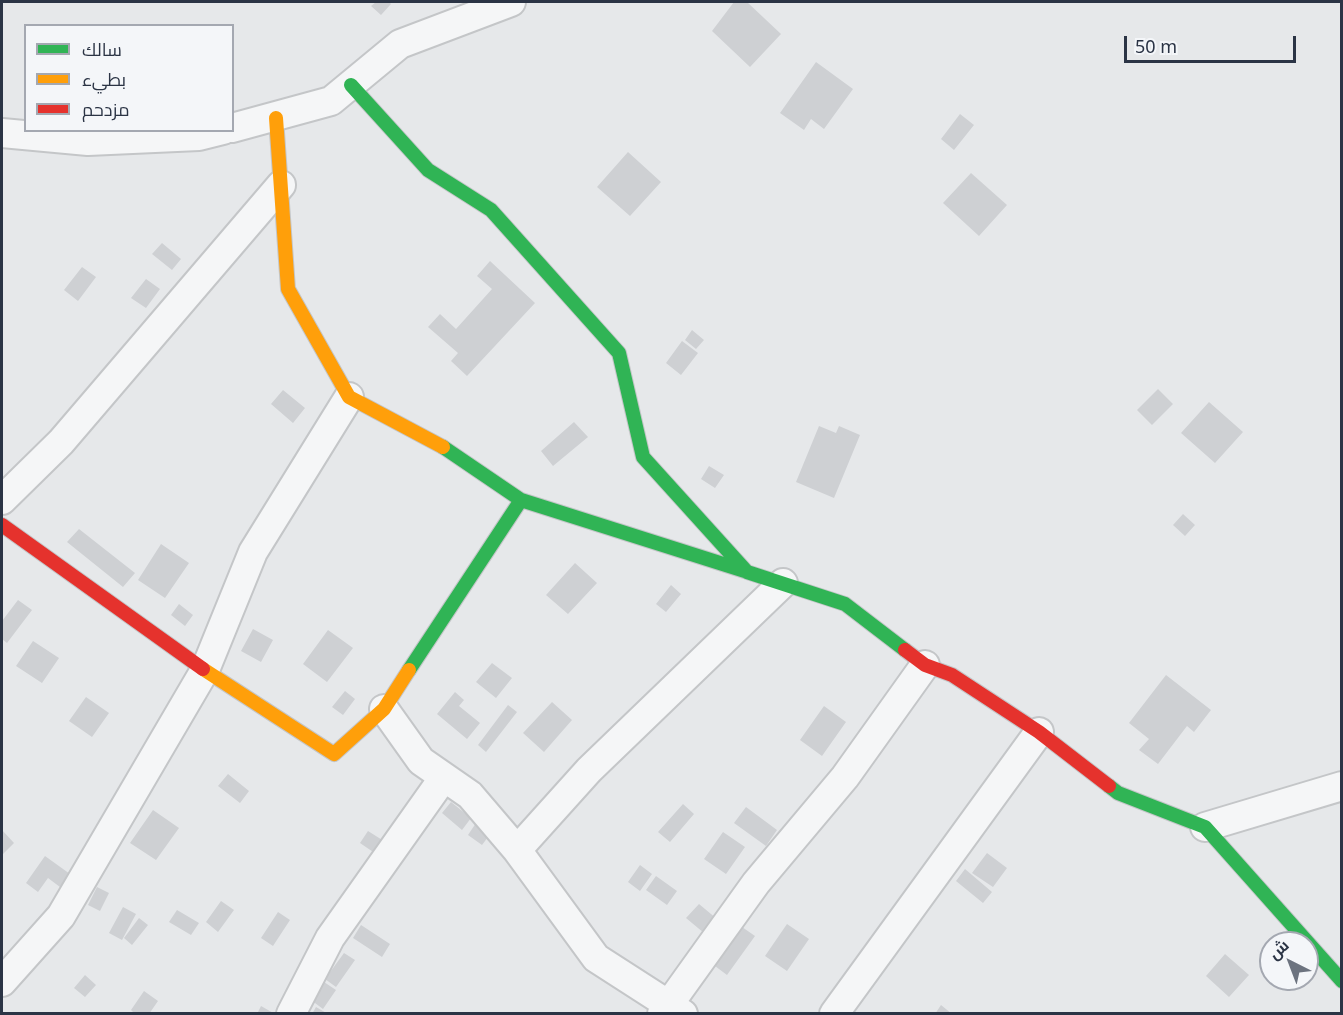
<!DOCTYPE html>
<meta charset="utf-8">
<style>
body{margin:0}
#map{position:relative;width:1343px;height:1015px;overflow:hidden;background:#e6e8ea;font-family:"Noto Sans",Cairo,sans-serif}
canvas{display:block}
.frame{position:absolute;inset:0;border:3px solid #2b3445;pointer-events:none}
.legend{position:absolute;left:24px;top:24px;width:210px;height:108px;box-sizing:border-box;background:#f4f6f9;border:2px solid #a4a8b1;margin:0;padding:8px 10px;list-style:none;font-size:18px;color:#2b3445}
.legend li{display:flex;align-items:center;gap:12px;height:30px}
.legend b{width:30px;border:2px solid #a4a8b1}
.north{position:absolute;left:1259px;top:931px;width:60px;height:60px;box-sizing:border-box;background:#f4f6f9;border:2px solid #a4a8b1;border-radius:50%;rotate:318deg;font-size:16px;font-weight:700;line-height:24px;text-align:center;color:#2b3445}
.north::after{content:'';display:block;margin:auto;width:21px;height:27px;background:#6c737f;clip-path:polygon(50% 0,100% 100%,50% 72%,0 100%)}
.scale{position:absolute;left:1124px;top:36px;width:172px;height:27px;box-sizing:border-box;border:3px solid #2b3445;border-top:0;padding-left:8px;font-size:18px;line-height:21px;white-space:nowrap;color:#2b3445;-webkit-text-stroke:4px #f4f6f9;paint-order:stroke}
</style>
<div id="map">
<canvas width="1343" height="1015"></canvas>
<div class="frame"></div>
<ul class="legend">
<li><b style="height:8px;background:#30b455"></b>سالك</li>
<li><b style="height:8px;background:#ff9f0a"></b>بطيء</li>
<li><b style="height:8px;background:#e5322d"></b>مزدحم</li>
</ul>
<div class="north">ش</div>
<div class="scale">50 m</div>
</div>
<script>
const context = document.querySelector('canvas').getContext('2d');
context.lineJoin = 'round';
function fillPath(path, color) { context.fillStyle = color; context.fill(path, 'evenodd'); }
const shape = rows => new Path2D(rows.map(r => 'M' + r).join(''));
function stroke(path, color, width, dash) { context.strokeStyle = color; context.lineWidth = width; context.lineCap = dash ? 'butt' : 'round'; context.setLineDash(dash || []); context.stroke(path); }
fillPath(shape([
 [376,2,389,2,391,4,381,15,371,6],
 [734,2,747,2,781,34,750,67,712,31],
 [816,62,853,89,824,129,811,119,804,130,780,113],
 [960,114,974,125,954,150,941,139],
 [628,152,661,182,630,216,597,187],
 [971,173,1007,205,979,236,943,203],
 [162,243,181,259,172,270,152,254],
 [490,261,535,303,467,376,451,361,458,353,428,327,440,314,456,329,492,289,477,276],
 [82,267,96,277,78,301,64,290],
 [146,279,160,289,146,308,131,298],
 [692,330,704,340,696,349,685,340],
 [682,341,698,353,681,375,666,363],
 [1158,389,1173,404,1152,425,1137,410],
 [283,390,305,408,293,423,271,404],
 [1209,402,1243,432,1215,463,1181,433],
 [574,422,588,437,553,466,541,451],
 [819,426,836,433,839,426,860,435,834,498,796,482],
 [709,466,724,475,715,488,701,479],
 [1183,514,1195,525,1185,536,1173,525],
 [79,529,135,573,123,587,67,542],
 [161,544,189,563,165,598,138,580],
 [575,563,597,583,568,614,546,595],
 [671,585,681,594,666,612,656,604],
 [18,600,32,610,7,643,2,639,2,621],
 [179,604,193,615,185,626,171,615],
 [253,629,273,640,261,662,241,651],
 [328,630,353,648,327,682,303,664],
 [33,641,59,658,42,683,16,666],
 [492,663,512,678,496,698,476,682],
 [1166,675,1211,710,1194,732,1187,726,1158,764,1139,750,1149,739,1129,723],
 [345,691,355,699,343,715,332,707],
 [455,692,464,700,459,706,480,723,467,739,437,714],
 [86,697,109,713,92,737,69,721],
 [552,702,572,720,544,752,523,733],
 [508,705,517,712,486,752,478,745],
 [824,706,846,722,822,756,800,740],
 [228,774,249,791,240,803,218,786],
 [451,802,471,818,462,830,442,813],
 [683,804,694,814,670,842,658,832],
 [746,807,777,830,766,846,734,823],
 [153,810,179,828,156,860,130,843],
 [476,823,491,833,482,845,468,835],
 [2,830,14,843,2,855],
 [368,831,387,843,379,856,360,843],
 [723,832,745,847,726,874,704,859],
 [987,853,1007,868,993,887,972,873],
 [45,856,70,874,60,887,48,878,38,892,26,883],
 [640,865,652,874,640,891,628,882],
 [965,869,992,892,983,903,956,881],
 [656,876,677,891,667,905,646,890],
 [97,887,109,893,100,911,88,905],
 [221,901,234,910,218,932,206,922],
 [699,904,717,919,704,933,686,918],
 [123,907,136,914,122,940,109,933],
 [177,910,199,923,191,935,169,922],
 [278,912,290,920,273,946,261,938],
 [139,918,148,925,132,945,124,938],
 [787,924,809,939,787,971,765,956],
 [361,925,390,944,382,957,353,938],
 [742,927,755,936,727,975,715,966],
 [344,953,355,960,336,987,325,979],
 [1225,954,1249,975,1229,997,1206,976],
 [85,975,96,985,85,997,74,988],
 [324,982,336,990,323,1009,311,1000],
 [144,991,158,1001,149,1014,135,1014,131,1010],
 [941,1005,952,1014,935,1014],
 [261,1006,275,1014,257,1014],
 [316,1007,328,1014,312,1014]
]), '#ced0d3');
const street = shape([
 [232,128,331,101,400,44,511,2],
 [2,133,88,141,199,136,223,130],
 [2,500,61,442,281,185],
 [384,709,421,761,470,795,517,850,596,958,683,1014],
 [1205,827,1342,786],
 [517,850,589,770,783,583],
 [2,982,61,916,205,670,253,552,349,397],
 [291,1014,330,938,444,777],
 [662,1014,756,883,845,777,925,665],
 [834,1014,1039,732]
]);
const fast = shape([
 [351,85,428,170,491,210,619,353,643,457,747,572,845,604,905,650],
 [443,447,521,500,745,571],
 [409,670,521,500],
 [1109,786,1118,793,1205,827,1342,981]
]);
const slow = shape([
 [276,118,288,289,349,397,443,447],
 [203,669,334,754,384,709,409,670]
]);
const jam = shape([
 [2,525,203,669],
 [905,650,925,665,952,675,1039,732,1109,786]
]);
stroke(street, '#c4c6c8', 32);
stroke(fast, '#c4c6c8', 16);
stroke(slow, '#c4c6c8', 16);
stroke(jam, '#c4c6c8', 16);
stroke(street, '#f5f6f7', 28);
stroke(fast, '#30b455', 14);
stroke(slow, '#ff9f0a', 14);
stroke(jam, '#e5322d', 14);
</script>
